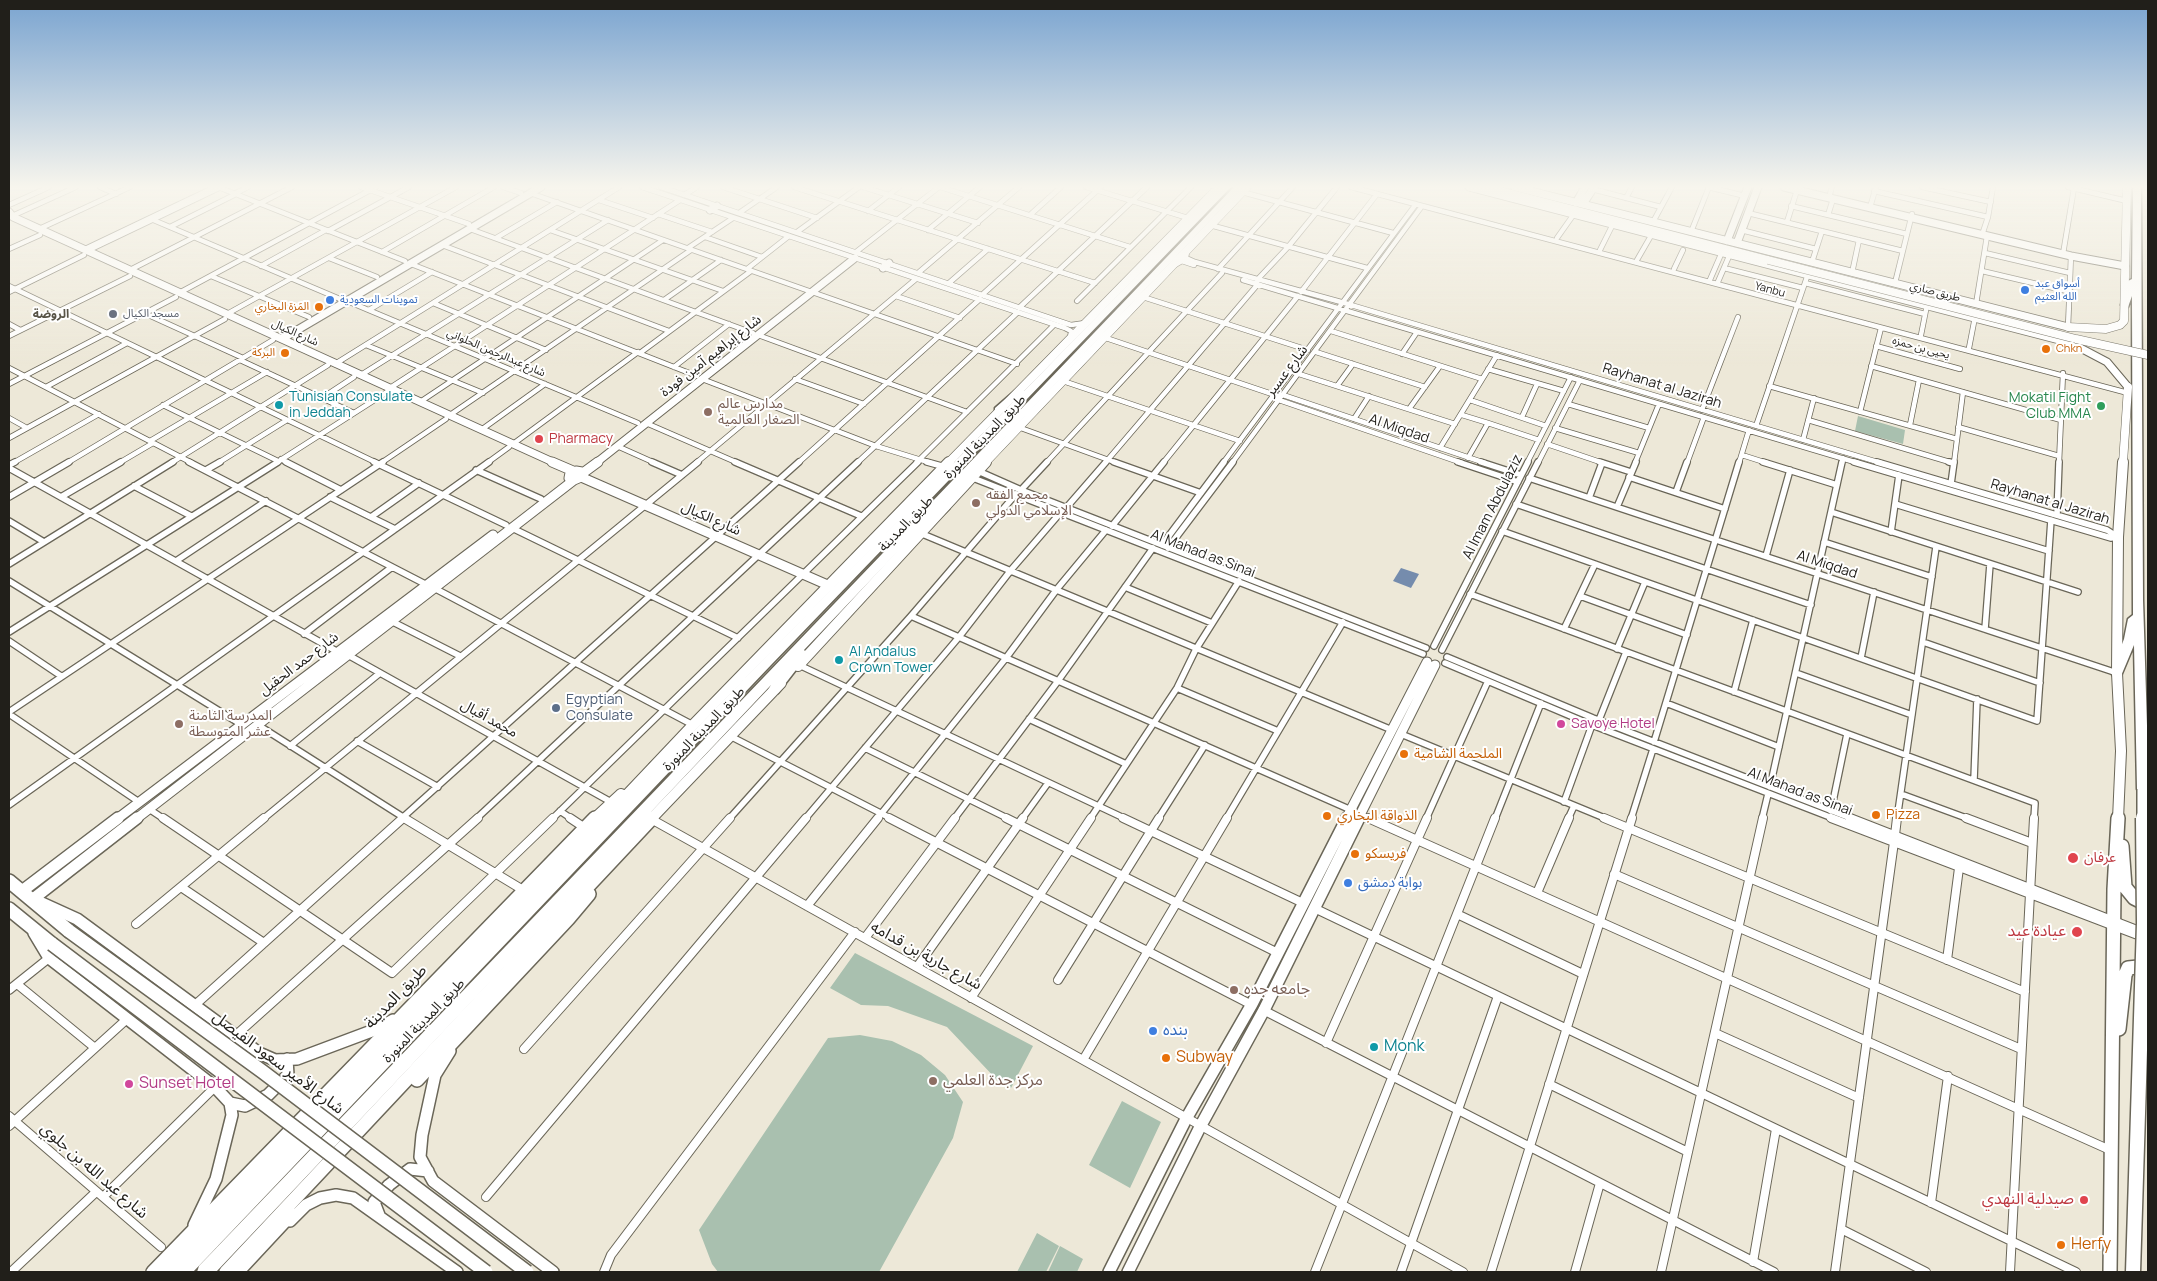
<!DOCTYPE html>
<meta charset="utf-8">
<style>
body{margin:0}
#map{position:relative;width:2157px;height:1281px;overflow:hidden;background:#ede8d8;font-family:Manrope,sans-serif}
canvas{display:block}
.frame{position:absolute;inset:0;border:10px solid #211f1a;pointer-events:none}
</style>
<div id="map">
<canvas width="2157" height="1281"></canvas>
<div class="frame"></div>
</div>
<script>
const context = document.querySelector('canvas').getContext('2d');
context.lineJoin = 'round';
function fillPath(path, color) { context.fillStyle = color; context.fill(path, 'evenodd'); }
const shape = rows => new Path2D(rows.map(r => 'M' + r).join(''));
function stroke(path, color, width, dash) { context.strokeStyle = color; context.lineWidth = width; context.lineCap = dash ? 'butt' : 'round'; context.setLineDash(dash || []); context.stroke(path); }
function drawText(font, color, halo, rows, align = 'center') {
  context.font = font + ' Manrope,"Noto Sans Arabic",sans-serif'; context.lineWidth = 4; context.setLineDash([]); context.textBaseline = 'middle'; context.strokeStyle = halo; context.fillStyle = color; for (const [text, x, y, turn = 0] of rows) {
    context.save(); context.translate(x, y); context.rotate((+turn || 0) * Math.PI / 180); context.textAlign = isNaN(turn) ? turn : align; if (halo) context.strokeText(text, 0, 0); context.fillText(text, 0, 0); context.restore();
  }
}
fillPath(shape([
 [1858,416,1905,430,1903,444,1855,431],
 [855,953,1033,1046,1011,1088,997,1080,947,1027,888,1006,861,1005,830,988],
 [860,1035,892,1041,921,1055,945,1075,963,1102,953,1138,879,1272,718,1272,712,1264,699,1230,828,1038],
 [1122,1101,1161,1122,1130,1188,1089,1165],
 [1037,1233,1059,1246,1046,1272,1017,1272],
 [1060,1246,1083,1259,1077,1272,1048,1272]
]), '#a9c0af');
fillPath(shape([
 [1401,568,1419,574,1411,588,1393,581]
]), '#758cad');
const streetFar2 = shape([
 [100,187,116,194],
 [218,187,405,261],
 [361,187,469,224],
 [503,187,521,193],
 [642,187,1065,328,1071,331,1070,339],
 [661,187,1071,325,1085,323],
 [723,187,817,218],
 [794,187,1095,283],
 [863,187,978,223],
 [940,187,1130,247],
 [1086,187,1188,218],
 [1351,187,2128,393],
 [1708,187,1745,196],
 [1922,187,1991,202],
 [2068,187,2127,201],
 [1592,189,1661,207],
 [1874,191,1988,217],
 [1242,192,1393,233],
 [530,193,1017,364],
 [234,194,248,187],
 [1830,194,1832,187],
 [684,195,697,187],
 [1626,198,1632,187],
 [599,200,653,218],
 [1871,204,1876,187],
 [9,205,49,187],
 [1791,206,1907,234],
 [868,211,899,187],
 [739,213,777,187],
 [1748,213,1903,251],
 [658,214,712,232],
 [1030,215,1061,187],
 [1828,215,1833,199],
 [12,216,76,187],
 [151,219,340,299],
 [1653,222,1672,187],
 [1787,222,1797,190],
 [1210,225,1367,268],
 [170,227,236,194],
 [39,229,130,187],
 [470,229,753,333],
 [550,230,723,291],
 [928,230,980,187],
 [1741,230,1816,249],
 [328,231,409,187],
 [797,232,859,187],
 [1691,232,1709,187],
 [1983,232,1988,217,1993,187],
 [705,237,762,257],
 [496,238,557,202],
 [1557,238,1574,214],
 [442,245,669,331],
 [688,248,733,218],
 [9,249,40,235],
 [1600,250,1613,224],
 [1187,251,1186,258,1195,262,1341,302,1881,463],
 [382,252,494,187],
 [856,252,939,187],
 [1985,253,2070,273],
 [2063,254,2074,188],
 [329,258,377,277],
 [1637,260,1652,234],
 [1812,262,1822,231],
 [411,264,697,376],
 [1175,265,1182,261,1194,265],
 [261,266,326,230],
 [1724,268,1803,288],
 [747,269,789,236],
 [1218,269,1293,187],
 [1674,269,1683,250],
 [130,270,292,187],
 [1982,271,2071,292],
 [918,273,1019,187],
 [1852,273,1859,240],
 [211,276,309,317],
 [1243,280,1858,463],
 [1257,280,1288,247,1337,187],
 [1709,282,1722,252],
 [949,283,988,249],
 [1805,283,1925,314],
 [1895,283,1912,214],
 [1717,284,1730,254],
 [9,286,377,463],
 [9,292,84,255],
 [1301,292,1377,194],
 [179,293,376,187],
 [983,294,1101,187],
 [896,296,960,318],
 [1143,297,1308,350],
 [664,300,721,260],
 [347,301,638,423],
 [1077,301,1191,187],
 [433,303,546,350],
 [1976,304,1987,236],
 [1020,307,1147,187],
 [369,310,432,272],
 [144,313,243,358],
 [227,314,456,187],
 [9,324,20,330],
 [2068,327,2071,256],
 [1331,331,1482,379],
 [758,335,967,412],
 [1921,335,1927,305],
 [9,336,130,276],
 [1103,337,1275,395],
 [366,345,483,393],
 [1876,346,1960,369],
 [1969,348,1975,317],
 [1316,352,1425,387],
 [640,353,751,271],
 [1402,354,1417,332],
 [240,360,354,413],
 [335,364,619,187],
 [1871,366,2061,420],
 [674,367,729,324],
 [9,368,192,463],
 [1488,369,1564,391],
 [1299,374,1455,424],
 [361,375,608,220],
 [702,379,876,446,931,463],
 [795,379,864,404],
 [1063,381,1240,441],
 [9,384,176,297],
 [1337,386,1353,364],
 [1769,386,1957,439],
 [46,387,127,343],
 [390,388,680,200],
 [322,398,354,377],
 [1470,400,1546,426],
 [420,402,663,240],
 [1568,404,1649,428],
 [163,405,278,461],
 [1409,409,1440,366],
 [1702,410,1738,317],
 [1860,412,1881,328],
 [450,415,691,250],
 [1462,415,1488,423],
 [1522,417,1537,384],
 [9,418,27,428],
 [1354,419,1369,396],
 [1808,420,1953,463],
 [646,423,738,463],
 [1910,425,1919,380],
 [1756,426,1808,274],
 [1018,427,1117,463],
 [1958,427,2059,456],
 [1555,428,1639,453],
 [481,430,545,384],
 [9,438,225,319],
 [1803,440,1814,398],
 [150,441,267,372],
 [513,444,638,352],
 [1547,444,1603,463],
 [617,446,655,463],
 [1440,448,1497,355],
 [1742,455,1767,463],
 [1468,458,1488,423,1539,440],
 [281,459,288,463],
 [13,463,99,414],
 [67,463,273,340],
 [119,463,153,443],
 [171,463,328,365],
 [218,463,287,420],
 [276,463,387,392],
 [381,463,446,419],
 [487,463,509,447],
 [696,463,916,279],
 [798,463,980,299],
 [857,463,1018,312],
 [916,463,1054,325],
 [1046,463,1222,273],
 [1105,463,1258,284],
 [1163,463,1298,296],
 [1223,463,1416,204],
 [1232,463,1422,206],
 [1462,463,1279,400,1275,395,1283,395,1485,463],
 [1527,463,1571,377],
 [1538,463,1580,380],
 [1635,463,1659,404],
 [1687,463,1704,417],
 [1739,463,1749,430],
 [1842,463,1843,458],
 [1954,463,1963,392],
 [2059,463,2063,373]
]);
const streetFar1 = shape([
 [189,462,427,585],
 [286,462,341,490],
 [374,462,506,525],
 [652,462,682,475],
 [735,462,861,516],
 [927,462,945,467],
 [1114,462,1201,493],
 [1458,462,1518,482],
 [1481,462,1521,475],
 [1600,462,1631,472],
 [1763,462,1837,485],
 [1854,462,2111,538,2118,537],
 [1877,462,2107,530,2118,537],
 [1949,462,1954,463],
 [9,465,15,462],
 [9,468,338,652],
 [206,470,220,462],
 [476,470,541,499],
 [978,471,1021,490,1426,648],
 [1629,477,1725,509],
 [973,478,1423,654],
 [1529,478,2117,673],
 [1951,484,1954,462],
 [134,486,191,516],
 [1021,490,1047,462],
 [1676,492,1687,462],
 [9,497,69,462],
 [61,497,121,462],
 [330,497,395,529],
 [1589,498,1602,463],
 [1516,504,1811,605],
 [1895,504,2049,551],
 [1617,507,1636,462],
 [1066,508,1106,462],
 [1831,512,2078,592],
 [2057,515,2059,462],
 [371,517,419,483],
 [9,521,44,542],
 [1112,526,1164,462],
 [512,528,738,638],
 [1502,531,2037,721,2051,520],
 [1891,532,1899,475],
 [920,533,1392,730],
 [1824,542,1932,577],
 [1162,545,1224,462],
 [1168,548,1233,462],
 [1766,556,1790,470],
 [176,561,266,501],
 [9,564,173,462],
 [9,581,242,725],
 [1125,587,1212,623],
 [434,588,693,725],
 [1470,594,2035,803,2034,819],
 [1580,596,1687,635],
 [911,616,1351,810],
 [391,621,460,656],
 [1564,629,1595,564],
 [1985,629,1990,564],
 [9,632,278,462],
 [304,634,392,567],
 [9,641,61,676],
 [1923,642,2040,683],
 [1434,646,1528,462],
 [1617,649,1645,582],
 [1442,650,1538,462],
 [348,655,611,802],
 [1447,657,1593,718,1853,819],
 [1861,658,1874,592],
 [1445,663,1592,725,1835,819],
 [799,665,1126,819],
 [1796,673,1912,715],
 [1177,688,1278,731],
 [1734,692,1753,620],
 [1666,703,1779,747],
 [9,712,383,462],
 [9,714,139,802],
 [1029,719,1126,764],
 [1599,720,1626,652],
 [258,725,406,819],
 [1401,734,1607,819],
 [730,736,892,819],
 [357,741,438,787],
 [1654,742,1739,462],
 [290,746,380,673],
 [865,748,1009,819],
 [1974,780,1977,699],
 [1770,787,1842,462],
 [1901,794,1969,819],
 [1564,802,1592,725],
 [9,805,489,462],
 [149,809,164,819],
 [560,811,572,819],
 [1831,811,1847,734],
 [1361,815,1371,819],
 [263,819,698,462],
 [401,819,799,462],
 [476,819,858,462],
 [552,819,918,462],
 [729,819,911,616,1016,494],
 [805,819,959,637,1011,570,1061,512],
 [877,819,1006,658,1057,589,1106,530],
 [954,819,1058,681,1153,548],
 [1022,819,1048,783],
 [1090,819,1177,688,1196,649,1239,581],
 [1158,819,1205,745],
 [1226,819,1343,622],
 [1426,819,1488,681],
 [1495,819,1541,703],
 [1568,819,1574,806],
 [1631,819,1653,749],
 [1762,819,1768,794],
 [1897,819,1936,547]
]);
const street = shape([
 [163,818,392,973,553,818],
 [404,818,523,890],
 [570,818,585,828],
 [889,818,1252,1005],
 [1006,818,1278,953],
 [1123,818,1303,903],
 [1368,818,2110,1150],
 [1604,818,2025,992],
 [1831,818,2143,937],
 [1850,818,2142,932],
 [1966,818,2032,843],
 [651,819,1463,1272],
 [1895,835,1897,818],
 [1614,874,2021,1049],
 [181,887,264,943],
 [1537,893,1569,818],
 [807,906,878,818],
 [1314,908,2076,1272],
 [1457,914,1583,974],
 [136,924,264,818],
 [865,938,955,818],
 [1947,960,1959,868],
 [917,967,1023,818],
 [1058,980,1159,818],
 [17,984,95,1048],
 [9,990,49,958],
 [971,998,1091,818],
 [195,1005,403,818],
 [1263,1010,1774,1272],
 [1715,1033,1859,1098],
 [235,1036,478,818],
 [1326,1043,1427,818],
 [524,1049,730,818],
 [1083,1060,1227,818],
 [1549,1084,1688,1152],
 [9,1116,161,1247],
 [9,1126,127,1019],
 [103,1197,215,1087],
 [486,1197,806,818],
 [1931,1203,1948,1076],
 [1841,1229,1926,1272],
 [1753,1262,1776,1129],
 [11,1272,96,1192],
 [604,1272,611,1255,855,932],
 [1315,1272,1495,818],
 [1401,1272,1498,996],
 [1491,1272,1632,818],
 [1575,1272,1600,1183],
 [1661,1272,1763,818],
 [1835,1272,1894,842],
 [2010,1272,2034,818]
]);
const secondaryFar2 = shape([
 [1469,187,2071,343,2107,362,2128,387],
 [1515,187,2068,327],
 [1784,187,2071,256,2125,266],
 [1576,203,1585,187],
 [1583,204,1594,187],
 [710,210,717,206],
 [9,212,13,217,555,463],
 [1727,241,1748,187],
 [1737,243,1758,187],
 [86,250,218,187],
 [883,268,889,263],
 [282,339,541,187],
 [596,463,855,258]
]);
const secondaryFar1 = shape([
 [552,462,573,471],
 [576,471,582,472,581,477,574,480,569,478,570,473,576,471],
 [583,473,598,462],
 [581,477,830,586],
 [117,819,493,535],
 [136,819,574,480],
 [1346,819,1427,662],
 [1358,819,1435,665]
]);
const secondary = shape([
 [137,818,33,899,77,919,259,1053,275,1060,297,1059,377,1029,393,1020],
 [22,891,118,818],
 [34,933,49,958,215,1087,230,1103,232,1115,216,1179,194,1225],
 [450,1051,435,1075,422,1135,420,1157,433,1181,553,1272],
 [230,1103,245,1106,268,1095,288,1075,287,1059],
 [379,1215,374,1202,389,1185,410,1169,428,1171],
 [290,1221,306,1205,320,1198,336,1195,353,1198,457,1272],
 [1109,1272,1186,1119,1252,1004,1347,818],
 [1128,1272,1200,1127,1264,1010,1359,818]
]);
const primaryFar2 = shape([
 [1485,187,1768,260],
 [2068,327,2106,329,2120,325,2124,321,2127,187],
 [948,463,1219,187],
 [985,463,1247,187],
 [2123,463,2128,387]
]);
const primaryFar1 = shape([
 [798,666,986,462],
 [594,819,621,794],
 [604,819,693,725,949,462],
 [651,819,781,683],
 [2118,819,2121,751,2117,673,2118,537,2123,462]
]);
const primary = shape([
 [2122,846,2125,887,2134,898,2148,905],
 [9,881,69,931],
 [9,909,52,944],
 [2119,1029,2125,975,2128,968,2138,967,2147,971],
 [417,1080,568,919,589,894],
 [153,1272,595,818],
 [166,1272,605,818],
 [226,1272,652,818],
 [237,1272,291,1214],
 [2110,1272,2114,889,2118,818]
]);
const highway = shape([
 [1223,187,1231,187,771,665,193,1272,174,1272,176,1266,653,773,650,772,648,768,650,764,671,746,675,744,679,746,906,512,902,509,923,483,931,483,931,486,1015,400,1001,412,995,412,995,408,1017,389,1020,388,1024,391,1223,187],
 [1234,187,1242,187,942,504,949,505,950,507,949,509,931,526,927,527,923,525,804,650,808,654,806,657,778,693,770,693,768,690,771,685,216,1272,197,1272,199,1266,1234,187],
 [2133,187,2141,187,2143,600,2148,757,2148,791,2143,794,2139,793,2137,789,2134,645,2121,676,2113,676,2111,673,2124,639,2128,619,2133,615,2132,296,2128,307,2125,308,2121,305,2128,281,2132,279,2133,187]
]);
stroke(streetFar2, '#6a6658', 6);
stroke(streetFar1, '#6a6658', 8);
stroke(street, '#6a6658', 10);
stroke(secondaryFar2, '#6a6658', 9);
stroke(secondaryFar1, '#6a6658', 11);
stroke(secondary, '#6a6658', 14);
stroke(primaryFar2, '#6a6658', 9);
stroke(primaryFar1, '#6a6658', 12);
stroke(primary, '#6a6658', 16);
stroke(highway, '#6a6658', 3);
stroke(streetFar2, '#fff', 4.5);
stroke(streetFar1, '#fff', 5.5);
stroke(street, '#fff', 8);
stroke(secondaryFar2, '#fff', 7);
stroke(secondaryFar1, '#fff', 9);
stroke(secondary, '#fff', 11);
stroke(primaryFar2, '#fff', 8);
stroke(primaryFar1, '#fff', 10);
stroke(primary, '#fff', 13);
fillPath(highway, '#fff');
const primaryBridgeFar1 = shape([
 [1768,260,2076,339,2148,355]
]);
const primaryBridge = shape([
 [69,931,263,1072,527,1272],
 [52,944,486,1272]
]);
const highwayBridgeFar1 = shape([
 [2143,789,2143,819]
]);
const highwayBridge = shape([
 [2133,1272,2144,923,2143,818]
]);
stroke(primaryBridgeFar1, '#6a6658', 9, []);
stroke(primaryBridge, '#6a6658', 16, []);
stroke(highwayBridgeFar1, '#6a6658', 14, []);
stroke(highwayBridge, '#6a6658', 17, []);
stroke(primaryBridgeFar1, '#fff', 8);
stroke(primaryBridge, '#fff', 13);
stroke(highwayBridgeFar1, '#fff', 11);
stroke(highwayBridge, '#fff', 14);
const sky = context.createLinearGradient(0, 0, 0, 366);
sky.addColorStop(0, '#7aa4d0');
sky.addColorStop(0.51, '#f7f5ed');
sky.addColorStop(1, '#f7f5ed00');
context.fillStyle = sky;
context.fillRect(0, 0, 2157, 366);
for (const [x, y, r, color] of [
 [2025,290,5,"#3f7fe0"],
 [330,300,5,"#3f7fe0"],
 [319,307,5,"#e8710a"],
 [113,314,5,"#6b7280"],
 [2046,349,5,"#e8710a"],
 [285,353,5,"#e8710a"],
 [279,405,5,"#0f9aa8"],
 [2101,406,5,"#2e9e5b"],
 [708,412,5,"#8d6e63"],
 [539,439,5,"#e0444e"],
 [976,503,5,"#8d6e63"],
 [839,660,5,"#0f9aa8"],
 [556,708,5,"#5c6f8a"],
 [179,724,5,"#8d6e63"],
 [1561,724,5,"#d1479c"],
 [1404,754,5,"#e8710a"],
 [1876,815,5,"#e8710a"],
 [1327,816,5,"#e8710a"],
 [1355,854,5,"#e8710a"],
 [2073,858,6,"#e0444e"],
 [1348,883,5,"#3f7fe0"],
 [2077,932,6,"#e0444e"],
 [1234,990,5,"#8d6e63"],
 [1153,1031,5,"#3f7fe0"],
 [1374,1047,5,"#0f9aa8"],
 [1166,1058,5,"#e8710a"],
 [933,1081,5,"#8d6e63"],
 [129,1084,5,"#d1479c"],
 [2084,1200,5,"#e0444e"],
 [2061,1245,5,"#e8710a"]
]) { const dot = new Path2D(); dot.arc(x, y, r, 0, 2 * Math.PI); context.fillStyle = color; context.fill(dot); stroke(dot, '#fff', 2); }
drawText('11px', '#366cbe', '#fff', [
 ["أسواق عبد",2035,284],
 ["الله العثيم",2035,297],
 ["تموينات السعودية",340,300]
], 'left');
drawText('11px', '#211f1a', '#fff', [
 ["Yanbu",1770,290,15],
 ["طريق صاري",1935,292,14],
 ["شارع الكيال",295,333,24],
 ["يحيى بن حمزه",1921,348,15],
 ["شارع عبدالرحمن الحلواني",496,353,23]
]);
drawText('11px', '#c56008', '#fff', [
 ["المَزة البخاري",309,307],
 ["Chkn",2056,349,"left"],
 ["البركة",275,353]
], 'right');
drawText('11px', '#5b616d', '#fff', [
 ["مسجد الكيال",123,314]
], 'left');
drawText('bold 12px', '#585447', '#fff', [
 ["الروضة",51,315]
]);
drawText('14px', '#211f1a', '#fff', [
 ["شارع إبراهيم آمين فودة",711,356,-38],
 ["شارع عسير",1287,371,-53],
 ["Rayhanat al Jazirah",1662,386,17],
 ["Al Miqdad",1399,429,19],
 ["طريق المدينة المنورة",985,437,-46],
 ["Rayhanat al Jazirah",2050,502,17],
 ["Al Imam Abdulaziz",1493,507,-63],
 ["شارع الكيال",711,519,24],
 ["طريق المدينة",906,524,-46],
 ["Al Mahad as Sinai",1203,554,21],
 ["Al Miqdad",1827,565,18],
 ["شارع حمد الحقيل",299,664,-37],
 ["محمد أقبال",489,719,29],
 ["طريق المدينة المنورة",704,729,-46],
 ["Al Mahad as Sinai",1800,792,21],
 ["طريق المدينة المنورة",424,1021,-46]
]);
drawText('14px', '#0d838f', '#fff', [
 ["Tunisian Consulate",289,397],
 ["in Jeddah",289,413],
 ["Al Andalus",849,652],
 ["Crown Tower",849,668]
], 'left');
drawText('14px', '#27864d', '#fff', [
 ["Mokatil Fight",2091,398],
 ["Club MMA",2091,414]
], 'right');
drawText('14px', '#785e54', '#fff', [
 ["مدارس عالم",718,404],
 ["الصغار العالمية",718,420],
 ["مجمع الفقه",986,495],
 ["الإسلامي الدولي",986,511],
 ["المدرسة الثامنة",189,716],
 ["عشر المتوسطة",189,732]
], 'left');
drawText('14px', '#be3a42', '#fff', [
 ["Pharmacy",549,439],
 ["عرفان",2084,858]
], 'left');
drawText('14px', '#4e5e75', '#fff', [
 ["Egyptian",566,700],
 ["Consulate",566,716]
], 'left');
drawText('14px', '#b23c85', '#fff', [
 ["Savoye Hotel",1571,724]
], 'left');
drawText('14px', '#c56008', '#fff', [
 ["الملحمة الشامية",1414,754],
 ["Pizza",1886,815],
 ["الذواقة البخاري",1337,816],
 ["فريسكو",1365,854]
], 'left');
drawText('14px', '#366cbe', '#fff', [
 ["بوابة دمشق",1358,883]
], 'left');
drawText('16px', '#be3a42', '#fff', [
 ["عيادة عيد",2066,932],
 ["صيدلية النهدي",2074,1200]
], 'right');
drawText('16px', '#211f1a', '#fff', [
 ["شارع جارية بن قدامه",926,956,29],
 ["طريق المدينة",396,997,-46],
 ["شارع الأمير سعود الفيصل",278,1063,37],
 ["شارع عبد الله بن جلوي",94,1171,41]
]);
drawText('16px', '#785e54', '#fff', [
 ["جامعه جده",1244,990],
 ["مركز جدة العلمي",943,1081]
], 'left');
drawText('16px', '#366cbe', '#fff', [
 ["بنده",1163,1031]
], 'left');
drawText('16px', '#0d838f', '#fff', [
 ["Monk",1384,1047]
], 'left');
drawText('16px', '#c56008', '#fff', [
 ["Subway",1176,1058],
 ["Herfy",2071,1245]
], 'left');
drawText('16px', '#b23c85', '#fff', [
 ["Sunset Hotel",139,1084]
], 'left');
</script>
